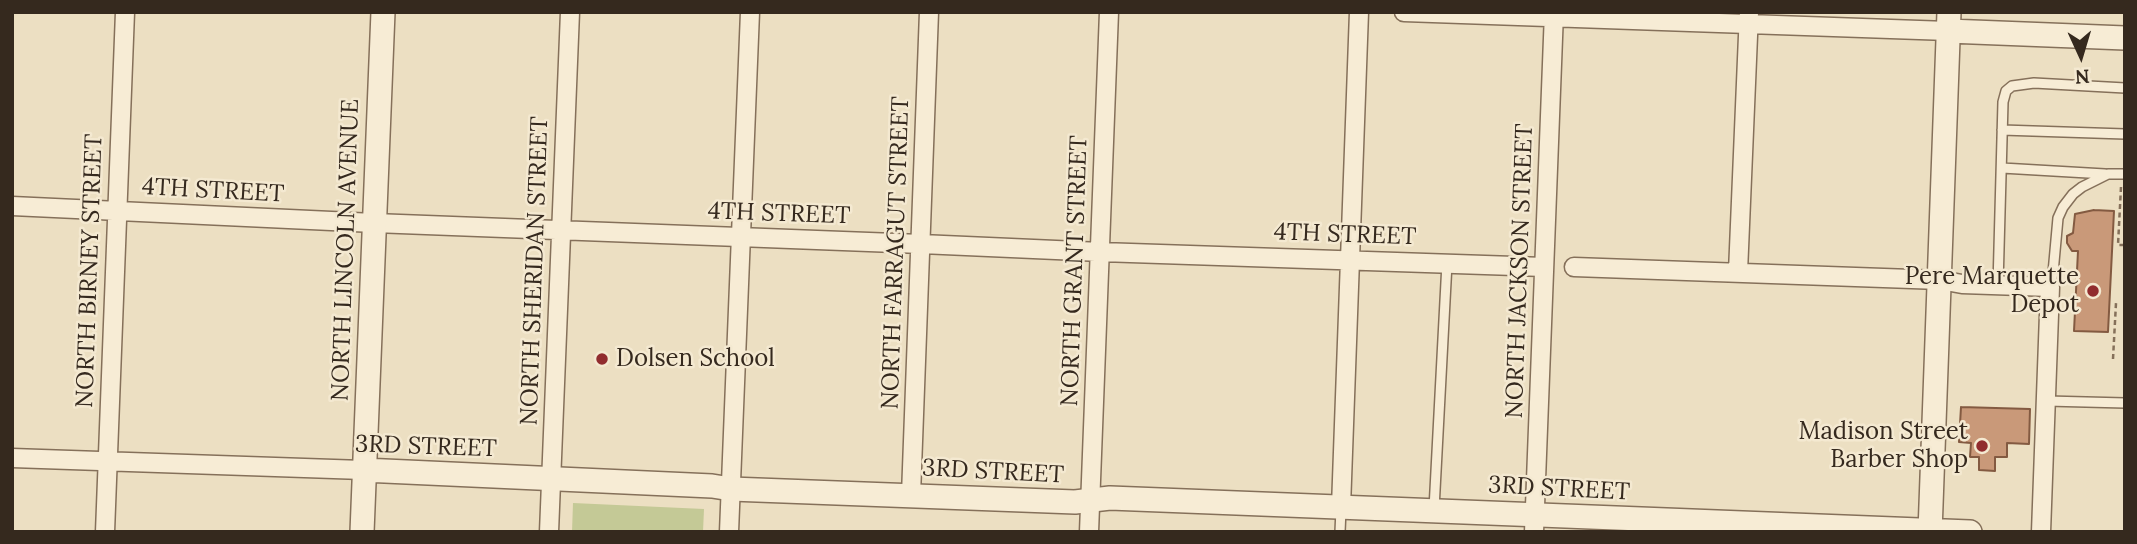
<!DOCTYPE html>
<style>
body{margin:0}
#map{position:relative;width:2137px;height:544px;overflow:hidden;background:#ecdfc2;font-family:Lora,serif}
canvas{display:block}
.frame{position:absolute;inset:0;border:14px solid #35291e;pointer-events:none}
.north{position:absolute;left:2046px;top:21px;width:70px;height:70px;-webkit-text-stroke:5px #f4e9d1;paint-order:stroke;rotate:176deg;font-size:19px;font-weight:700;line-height:28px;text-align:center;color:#35291e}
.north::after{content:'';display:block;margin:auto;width:24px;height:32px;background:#35291e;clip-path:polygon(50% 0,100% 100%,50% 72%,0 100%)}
</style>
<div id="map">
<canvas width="2137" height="544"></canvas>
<div class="frame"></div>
<div class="north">N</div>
</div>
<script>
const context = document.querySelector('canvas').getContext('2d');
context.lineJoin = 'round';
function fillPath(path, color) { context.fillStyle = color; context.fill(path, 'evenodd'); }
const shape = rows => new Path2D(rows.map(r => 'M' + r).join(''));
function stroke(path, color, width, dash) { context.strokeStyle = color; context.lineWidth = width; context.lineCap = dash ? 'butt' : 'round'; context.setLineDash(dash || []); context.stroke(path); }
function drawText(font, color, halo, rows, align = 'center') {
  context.font = font + ' Lora,serif'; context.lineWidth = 5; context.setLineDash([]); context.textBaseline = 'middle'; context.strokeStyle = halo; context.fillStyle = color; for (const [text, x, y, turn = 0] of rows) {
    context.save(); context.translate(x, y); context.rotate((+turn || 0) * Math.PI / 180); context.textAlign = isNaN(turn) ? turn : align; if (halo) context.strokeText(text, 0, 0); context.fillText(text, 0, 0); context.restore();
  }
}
fillPath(shape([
 [573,503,704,509,703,532,572,532]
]), '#c4c996');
const building = shape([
 [2094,210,2114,211,2108,332,2074,331,2078,251,2072,251,2067,243,2067,236,2073,233,2075,214,2094,210],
 [1961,407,2030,409,2029,444,2007,443,2007,457,1995,457,1995,471,1979,470,1979,457,1970,457,1971,443,1959,442,1961,407]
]);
fillPath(building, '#c99979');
stroke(building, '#835a41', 2);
const service = shape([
 [2002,130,2125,134],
 [2002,168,2105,174],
 [1998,285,2003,102,2006,91,2012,86,2034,83,2125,88],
 [2050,287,2053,273,2058,218,2063,207,2073,194,2082,187,2108,174,2125,174],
 [2047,401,2125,403],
 [1434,509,1447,263],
 [1340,532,1341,509]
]);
const minor = shape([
 [1404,12,1948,31],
 [12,206,374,223,921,244,1101,252,1544,267],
 [1574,267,1940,280,1962,284,2050,287,2041,532],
 [1738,272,1749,12],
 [12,458,363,470],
 [911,495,929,12],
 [1341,507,1359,12],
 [105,532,125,12],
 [549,532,570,12],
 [729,532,750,12],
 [1089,532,1109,12],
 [1534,532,1554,12]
]);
const tertiary = shape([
 [1948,31,2125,38],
 [363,470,712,486,731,489,1075,502,1110,498,1970,532],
 [362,532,383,12],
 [1930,532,1949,12]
]);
stroke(service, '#85705a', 12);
stroke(minor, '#85705a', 21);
stroke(tertiary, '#85705a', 26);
stroke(shape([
 [2121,187,2118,245,2125,245],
 [2113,359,2116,303]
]), '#85705a', 2.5, [5, 3.5]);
stroke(service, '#f7ecd5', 9);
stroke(minor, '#f7ecd5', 18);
stroke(tertiary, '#f7ecd5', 23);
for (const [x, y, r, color] of [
 [2093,291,7,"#912c2e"],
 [602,359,7,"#912c2e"],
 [1982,446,7,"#912c2e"]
]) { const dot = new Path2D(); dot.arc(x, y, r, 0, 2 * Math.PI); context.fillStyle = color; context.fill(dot); stroke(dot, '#f4e9d1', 2.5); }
drawText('24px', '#35291e', '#f4e9d1', [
 ["4TH STREET",213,191,3],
 ["4TH STREET",779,214,2],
 ["4TH STREET",1345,235,2],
 ["NORTH LINCOLN AVENUE",346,250,-88],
 ["NORTH FARRAGUT STREET",896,253,-88],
 ["NORTH BIRNEY STREET",90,271,-88],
 ["NORTH SHERIDAN STREET",535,271,-88],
 ["NORTH GRANT STREET",1075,271,-88],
 ["NORTH JACKSON STREET",1520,271,-88],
 ["3RD STREET",426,447,2],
 ["3RD STREET",993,472,3],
 ["3RD STREET",1559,489,3]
]);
drawText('24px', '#35291e', '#f4e9d1', [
 ["Pere Marquette",2079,277],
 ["Depot",2079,305],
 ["Dolsen School",616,359,"left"],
 ["Madison Street",1968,432],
 ["Barber Shop",1968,460]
], 'right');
</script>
